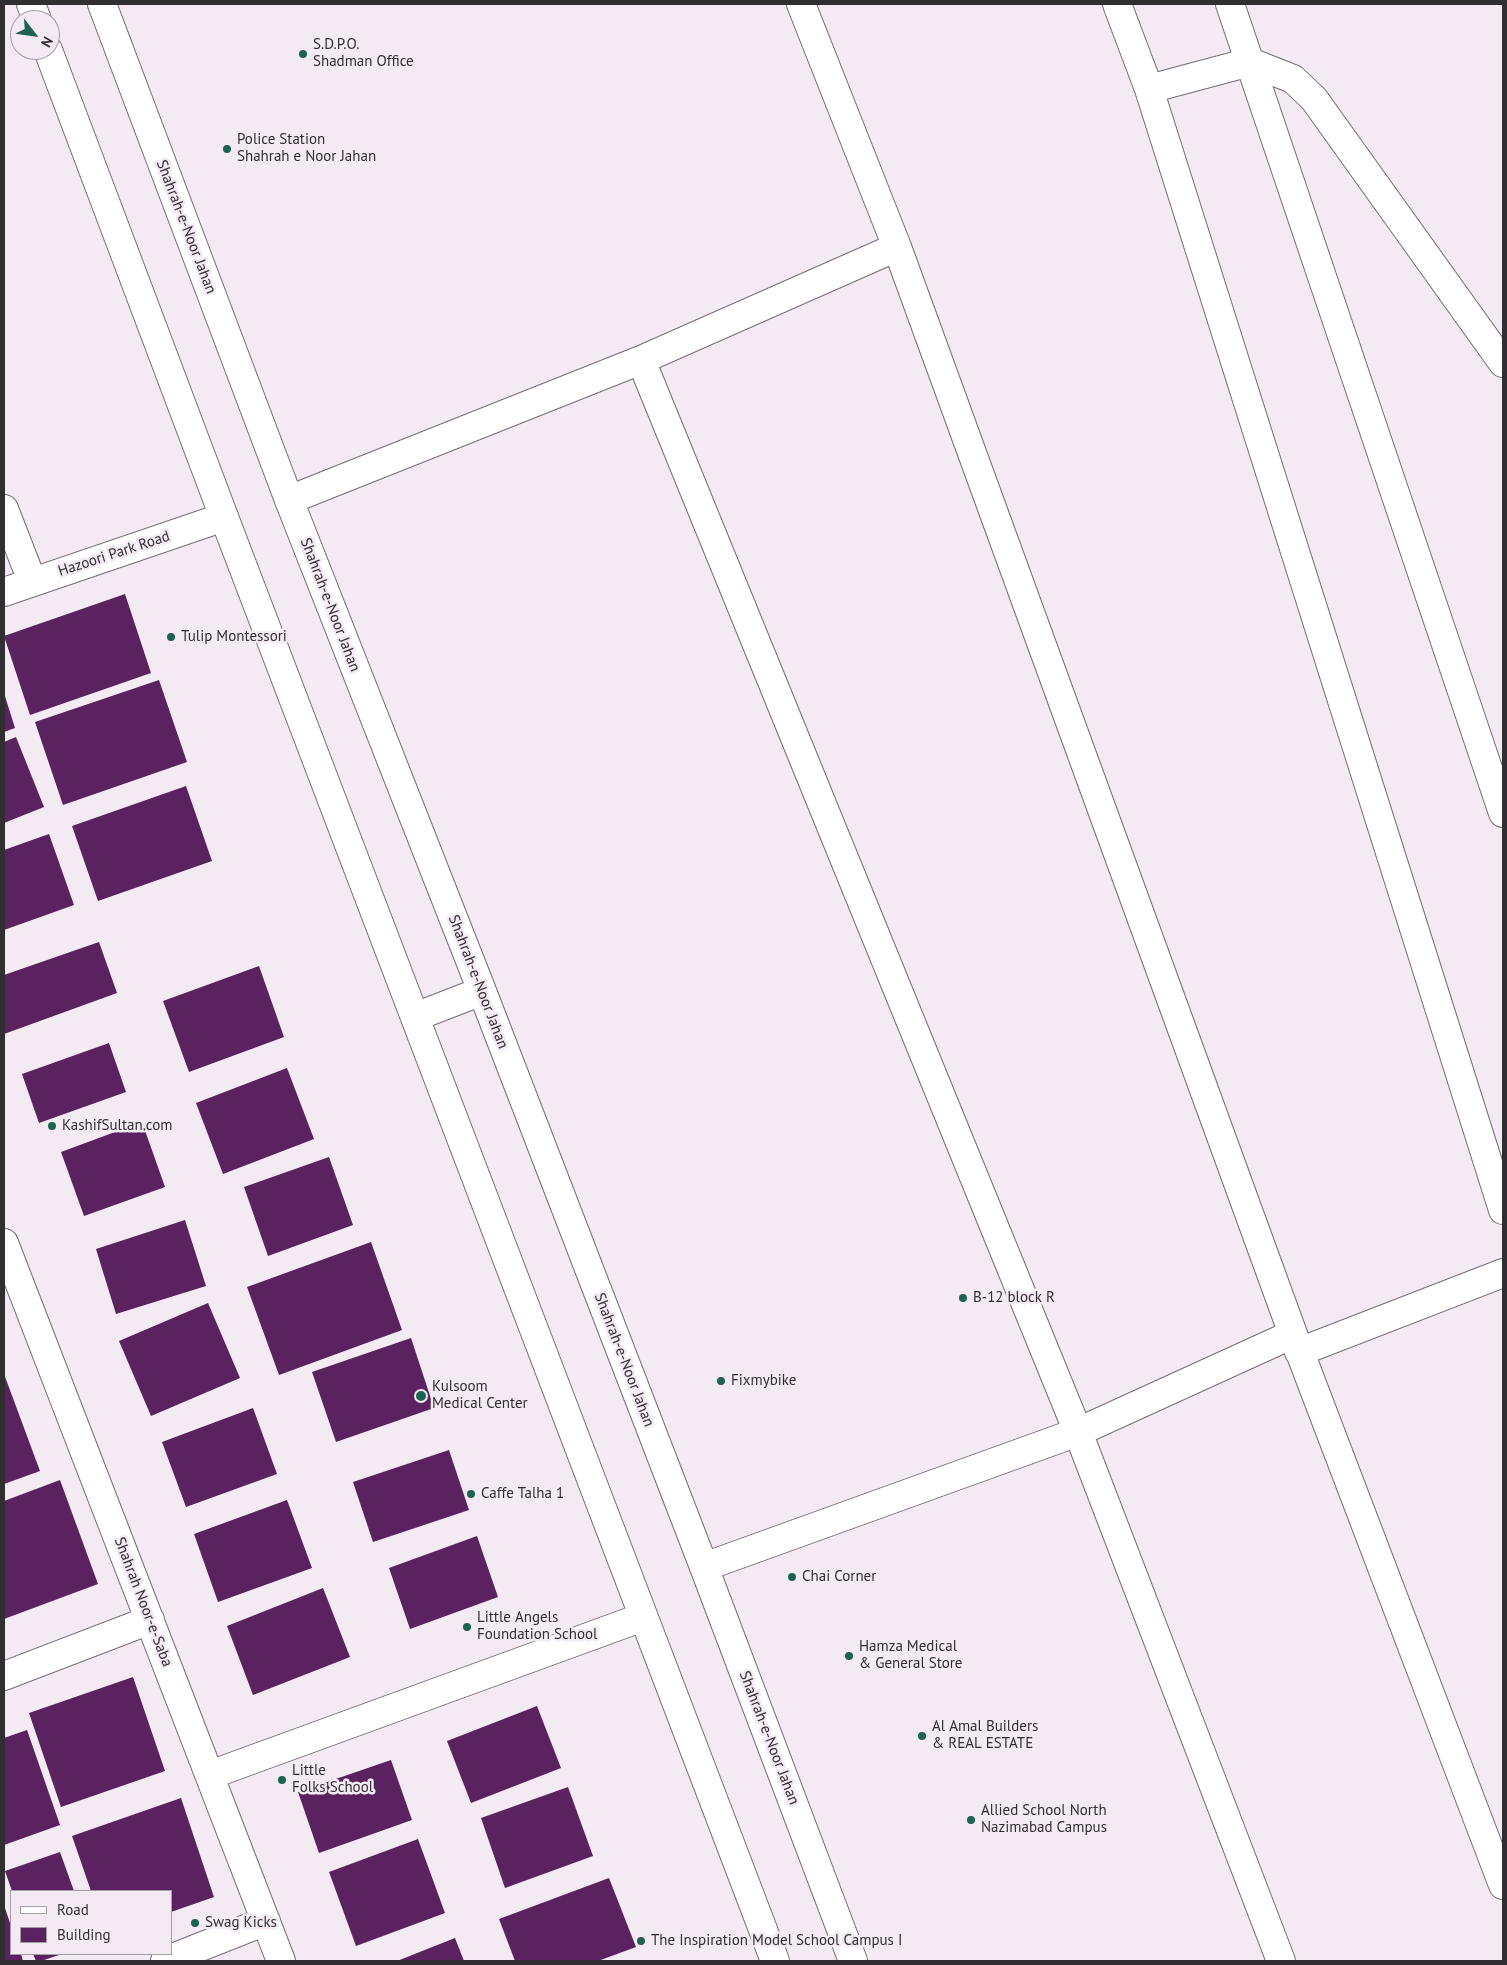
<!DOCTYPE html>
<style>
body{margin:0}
#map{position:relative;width:1507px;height:1965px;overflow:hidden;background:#f3eaf3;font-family:"PT Sans",sans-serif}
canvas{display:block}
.frame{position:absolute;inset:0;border:5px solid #312e31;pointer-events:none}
.legend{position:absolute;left:10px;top:1890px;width:162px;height:65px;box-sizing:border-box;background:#f3eaf3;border:1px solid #a59fa5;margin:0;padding:6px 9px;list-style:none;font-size:15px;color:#312e31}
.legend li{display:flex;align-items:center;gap:10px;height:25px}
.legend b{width:25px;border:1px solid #a59fa5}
.north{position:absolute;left:10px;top:10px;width:50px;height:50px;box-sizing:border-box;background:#f3eaf3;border:1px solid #a59fa5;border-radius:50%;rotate:120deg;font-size:14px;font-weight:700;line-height:20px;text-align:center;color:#312e31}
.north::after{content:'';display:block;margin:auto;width:18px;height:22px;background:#1e6253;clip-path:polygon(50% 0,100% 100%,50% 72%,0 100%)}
</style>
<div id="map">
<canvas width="1507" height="1965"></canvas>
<div class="frame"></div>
<ul class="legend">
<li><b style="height:6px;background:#fff"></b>Road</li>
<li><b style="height:14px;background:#5a225e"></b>Building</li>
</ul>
<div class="north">N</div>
</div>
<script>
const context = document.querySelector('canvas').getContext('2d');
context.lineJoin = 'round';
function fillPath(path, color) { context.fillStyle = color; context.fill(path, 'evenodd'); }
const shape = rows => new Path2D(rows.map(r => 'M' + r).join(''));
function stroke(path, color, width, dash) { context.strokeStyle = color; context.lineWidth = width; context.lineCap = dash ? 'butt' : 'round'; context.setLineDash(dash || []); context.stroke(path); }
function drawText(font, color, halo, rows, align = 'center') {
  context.font = font + ' "PT Sans",sans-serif'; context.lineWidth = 5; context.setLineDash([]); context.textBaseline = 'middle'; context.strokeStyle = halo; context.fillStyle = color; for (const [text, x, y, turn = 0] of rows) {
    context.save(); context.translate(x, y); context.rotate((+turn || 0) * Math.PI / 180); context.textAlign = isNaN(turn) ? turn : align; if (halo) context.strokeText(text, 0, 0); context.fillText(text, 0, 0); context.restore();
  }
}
fillPath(shape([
 [125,594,151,673,30,715,4,636],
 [159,680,187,762,63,805,35,722],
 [4,693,15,728,4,732],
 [16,737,44,807,4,823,4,742],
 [186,786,212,861,98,901,72,826],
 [49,834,74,905,4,930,4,850],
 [99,942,117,993,4,1034,4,975],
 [259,966,284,1037,189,1072,163,1001],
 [109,1043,126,1092,39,1123,22,1074],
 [287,1068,314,1139,223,1174,196,1103],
 [142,1122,165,1187,84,1216,61,1152],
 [329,1157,353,1225,268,1256,244,1187],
 [185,1220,206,1286,116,1314,96,1249],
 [371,1242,402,1330,279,1375,247,1287],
 [208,1303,240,1378,151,1416,119,1341],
 [411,1338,434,1408,336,1442,312,1372],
 [4,1374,40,1471,4,1484],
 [253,1408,277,1474,186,1507,162,1442],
 [449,1450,469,1510,373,1542,353,1482],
 [60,1480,98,1584,4,1619,4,1501],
 [287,1500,312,1568,218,1602,194,1534],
 [477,1536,498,1597,410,1629,389,1568],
 [323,1588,350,1657,253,1695,227,1626],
 [133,1677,165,1771,61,1807,29,1713],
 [537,1706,561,1768,471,1803,447,1741],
 [27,1730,60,1825,4,1845,4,1738],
 [391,1760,412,1820,319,1853,298,1792],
 [568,1787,593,1856,505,1888,481,1818],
 [181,1798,214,1897,171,1912,171,1891,91,1891,72,1836],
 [418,1839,445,1913,356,1946,329,1872],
 [60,1852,74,1891,12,1891,5,1871],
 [609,1878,636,1947,598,1961,515,1961,499,1919],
 [4,1905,11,1926,11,1954,21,1954,23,1961,4,1961],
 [455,1938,464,1961,397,1961],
 [33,1954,62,1954,41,1961,36,1961]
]), '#5a225e');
const minor = shape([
 [801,4,897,247,1293,1334,1503,1885],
 [1117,4,1149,89,1503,1210],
 [1230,4,1503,813],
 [1149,89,1250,62,1293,79,1314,99,1503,363],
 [641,360,1078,1432,1281,1961],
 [289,500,641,360,897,247],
 [4,509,32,581],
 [4,592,224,517],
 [4,1243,281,1961],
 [1299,1352,1503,1273],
 [704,1567,1078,1432,1293,1334],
 [4,1676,150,1620],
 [210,1775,643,1617],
 [165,1961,266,1921]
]);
const major = shape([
 [31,4,37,20],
 [102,4,289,500,482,991,704,1567,853,1961],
 [48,50,224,517,775,1961],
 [415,1017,482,991]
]);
stroke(minor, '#756d75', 30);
stroke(major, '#756d75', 30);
stroke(minor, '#fff', 28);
stroke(major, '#fff', 28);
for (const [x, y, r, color] of [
 [303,54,5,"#1e6253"],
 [227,149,5,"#1e6253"],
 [171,637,5,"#1e6253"],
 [52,1126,5,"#1e6253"],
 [963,1298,5,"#1e6253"],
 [721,1381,5,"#1e6253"],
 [421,1396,6,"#1e6253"],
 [471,1494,5,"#1e6253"],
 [792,1577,5,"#1e6253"],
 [467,1627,5,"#1e6253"],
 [849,1656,5,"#1e6253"],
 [922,1736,5,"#1e6253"],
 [282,1780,5,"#1e6253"],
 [971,1820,5,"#1e6253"],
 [195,1923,5,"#1e6253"],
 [641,1941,5,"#1e6253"]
]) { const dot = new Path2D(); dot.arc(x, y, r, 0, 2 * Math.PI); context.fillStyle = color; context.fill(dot); stroke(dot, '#f3eaf3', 2); }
drawText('15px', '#312e31', '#f3eaf3', [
 ["S.D.P.O.",313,45],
 ["Shadman Office",313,62],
 ["Police Station",237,140],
 ["Shahrah e Noor Jahan",237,157],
 ["Tulip Montessori",181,637],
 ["KashifSultan.com",62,1126],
 ["B-12 block R",973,1298],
 ["Fixmybike",731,1381],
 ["Kulsoom",432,1387],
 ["Medical Center",432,1404],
 ["Caffe Talha 1",481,1494],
 ["Chai Corner",802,1577],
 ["Little Angels",477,1618],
 ["Foundation School",477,1635],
 ["Hamza Medical",859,1647],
 ["& General Store",859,1664],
 ["Al Amal Builders",932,1727],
 ["& REAL ESTATE",932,1744],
 ["Little",292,1771],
 ["Folks School",292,1788],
 ["Allied School North",981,1811],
 ["Nazimabad Campus",981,1828],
 ["Swag Kicks",205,1923],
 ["The Inspiration Model School Campus I",651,1941]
], 'left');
drawText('15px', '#312e31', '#f3eaf3', [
 ["Shahrah-e-Noor Jahan",186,227,69],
 ["Hazoori Park Road",114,554,-18],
 ["Shahrah-e-Noor Jahan",330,605,69],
 ["Shahrah-e-Noor Jahan",478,982,69],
 ["Shahrah-e-Noor Jahan",624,1360,69],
 ["Shahrah Noor-e-Saba",143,1602,69],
 ["Shahrah-e-Noor Jahan",769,1738,69]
]);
</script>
